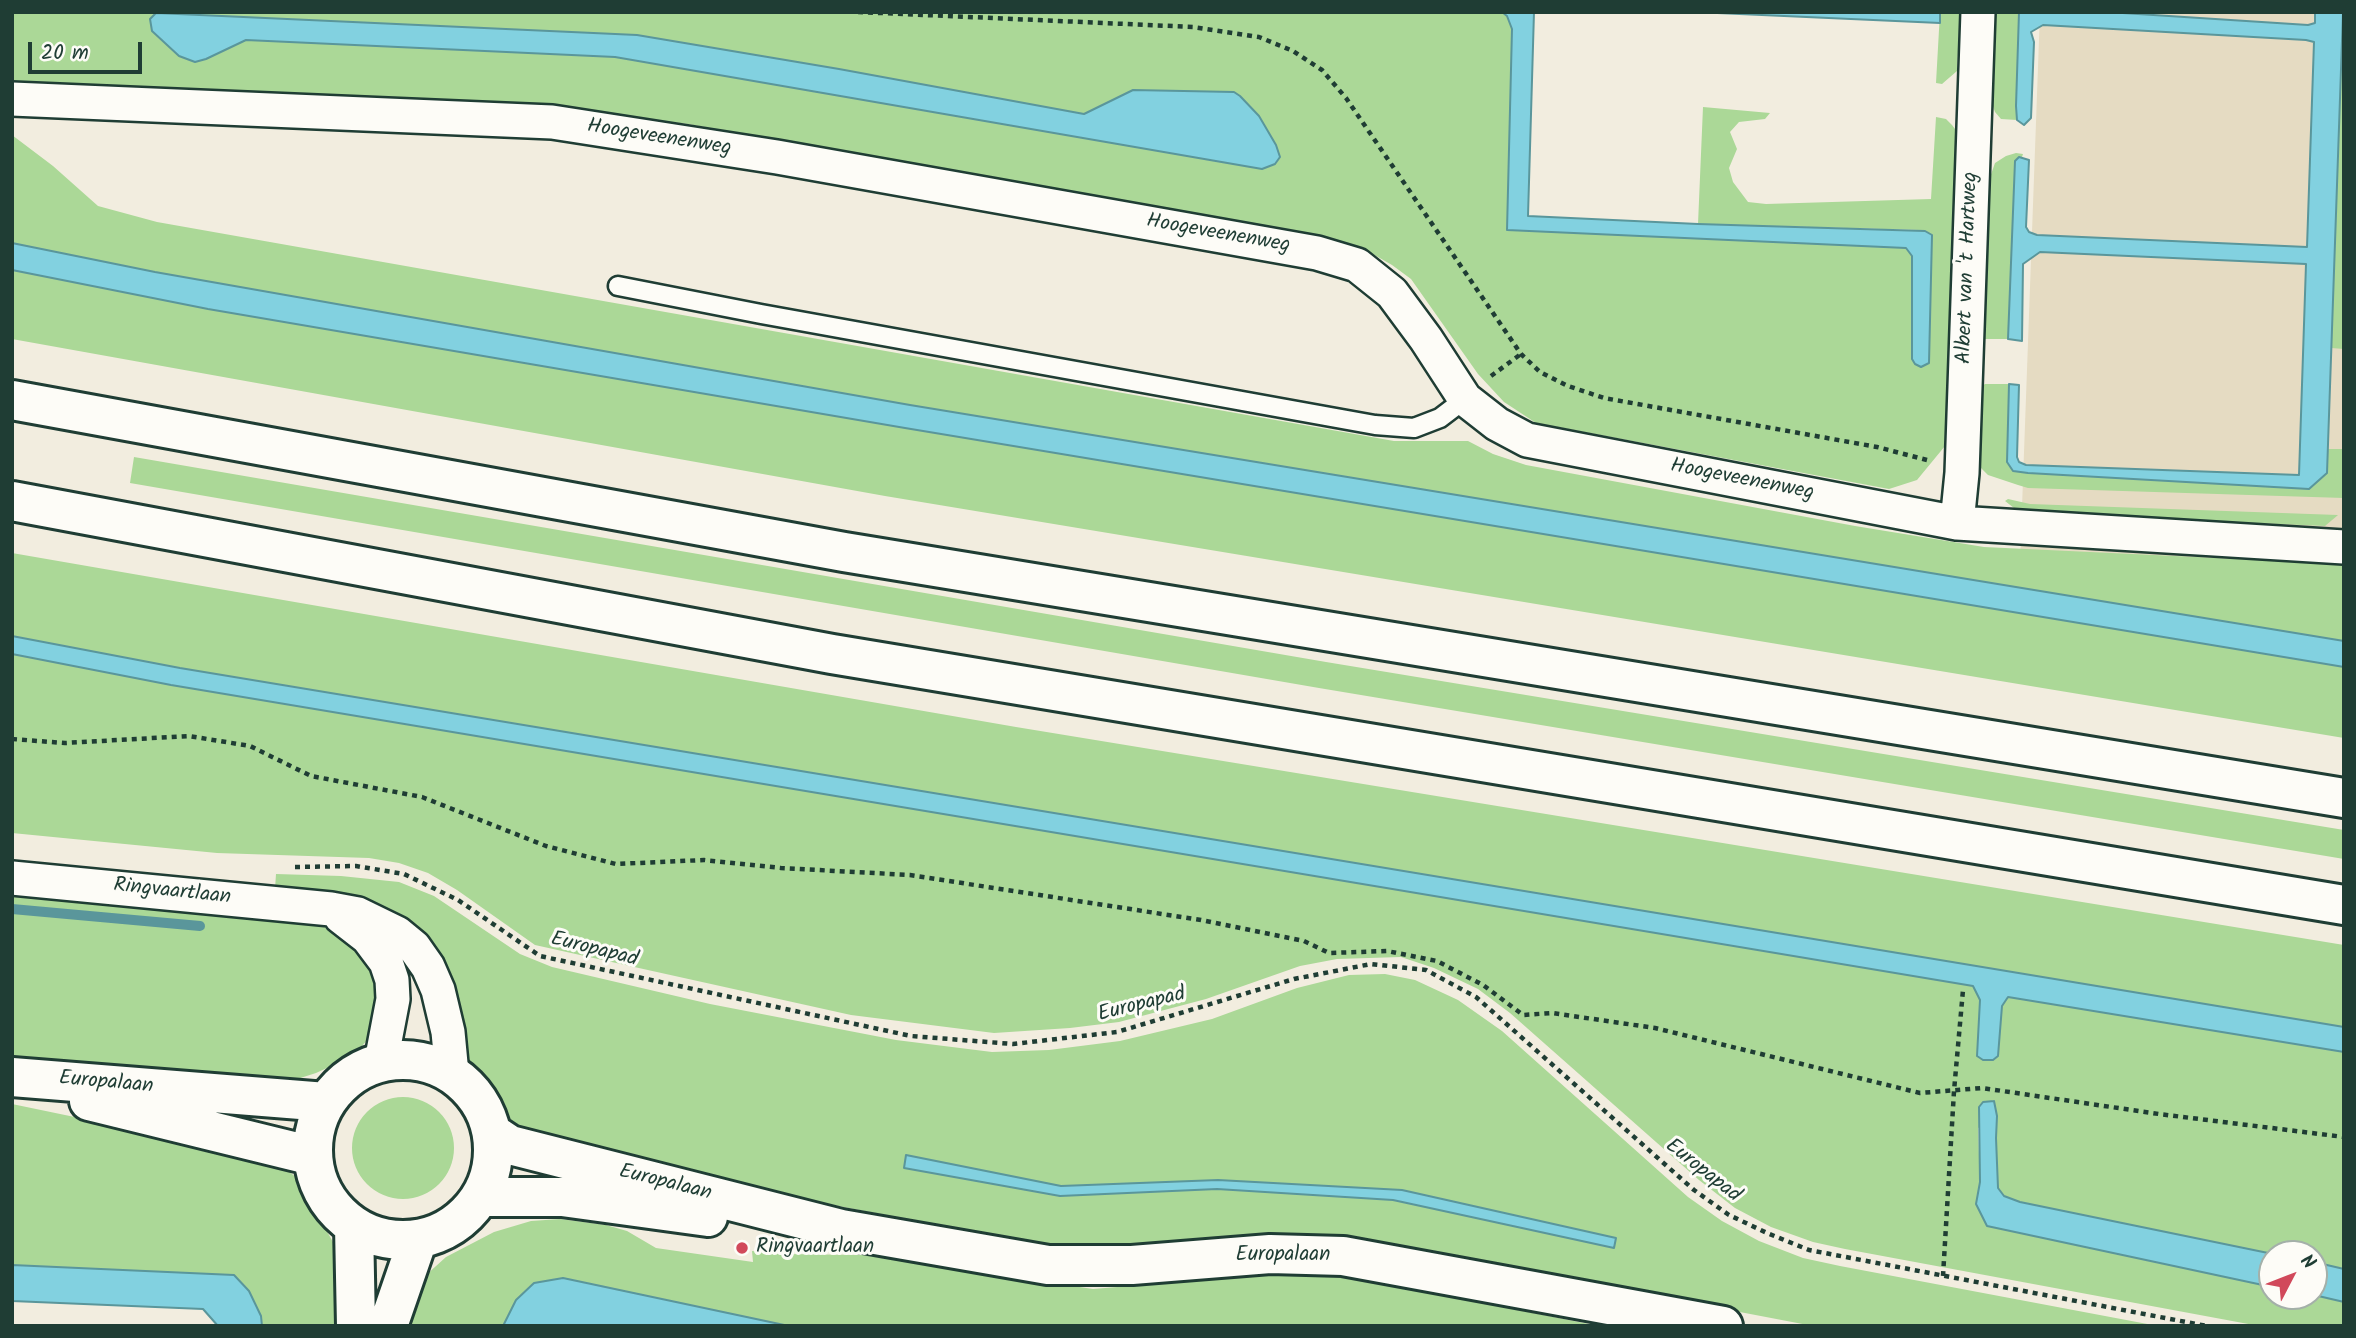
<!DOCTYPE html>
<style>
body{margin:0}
#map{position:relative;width:2356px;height:1338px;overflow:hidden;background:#f2eddf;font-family:Kalam,sans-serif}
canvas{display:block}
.frame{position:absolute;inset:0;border:14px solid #1f3d34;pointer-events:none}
.north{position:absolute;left:2258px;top:1240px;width:70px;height:70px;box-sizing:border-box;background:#fdfcf7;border:2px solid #a4b0a9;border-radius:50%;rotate:48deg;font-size:19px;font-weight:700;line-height:28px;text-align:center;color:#1f3d34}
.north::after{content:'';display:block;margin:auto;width:24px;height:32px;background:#d1495b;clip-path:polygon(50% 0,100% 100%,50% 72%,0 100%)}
.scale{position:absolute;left:28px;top:42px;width:114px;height:32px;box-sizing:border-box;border:4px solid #1f3d34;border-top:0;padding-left:9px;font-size:21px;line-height:24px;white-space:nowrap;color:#1f3d34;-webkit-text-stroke:5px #fdfcf7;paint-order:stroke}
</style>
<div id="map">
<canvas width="2356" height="1338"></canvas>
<div class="frame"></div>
<div class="north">N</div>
<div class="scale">20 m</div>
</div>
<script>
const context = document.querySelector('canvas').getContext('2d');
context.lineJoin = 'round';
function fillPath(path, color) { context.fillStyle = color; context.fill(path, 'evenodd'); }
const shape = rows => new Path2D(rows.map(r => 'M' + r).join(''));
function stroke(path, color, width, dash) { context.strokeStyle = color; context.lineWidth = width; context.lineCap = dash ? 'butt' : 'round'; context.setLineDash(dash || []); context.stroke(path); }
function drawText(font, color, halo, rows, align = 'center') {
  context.font = font + ' Kalam,sans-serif'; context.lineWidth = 6; context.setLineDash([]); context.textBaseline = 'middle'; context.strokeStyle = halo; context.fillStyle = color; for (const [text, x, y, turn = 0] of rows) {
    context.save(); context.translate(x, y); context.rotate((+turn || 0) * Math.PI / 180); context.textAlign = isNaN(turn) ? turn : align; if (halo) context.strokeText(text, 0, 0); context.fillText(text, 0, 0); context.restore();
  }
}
fillPath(shape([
 [2040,12,2344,12,2344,661,2017,645]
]), '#e5dbc2');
fillPath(shape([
 [12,12,1502,12,1507,16,1512,28,1507,230,1906,248,1912,256,1920,230,1698,224,1703,107,1770,113,1765,119,1739,122,1730,132,1737,149,1729,168,1733,182,1748,202,1766,204,1931,199,1936,117,1946,119,1952,125,1958,133,1947,438,1945,446,1917,480,1889,489,1536,423,1504,402,1478,374,1411,279,1392,265,1371,253,1337,241,688,124,550,108,12,83],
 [156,13,637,35,839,69,1084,114,1133,90,1275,164,1261,169,615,57,246,40,150,19],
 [1940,12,1960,12,1957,71,1942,84,1936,83],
 [1994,12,2019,12,2017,120,2001,119,1995,112,1990,98],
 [2343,12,2344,12,2344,349,2331,348],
 [12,135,53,166,98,206,157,222,1394,441,1468,441,1493,454,1526,465,1855,526,1984,547,2344,564,2344,641,910,405,155,272,12,243],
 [2016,153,2023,154,2022,157,2015,161,2008,339,1985,339,1988,183,1995,163,2006,156],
 [12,270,208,309,905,428,2344,667,2344,738,885,496,12,339],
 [1985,384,2009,384,2007,462,2013,471,2309,489,2327,473,2328,449,2344,449,2344,498,2028,488,2018,485,1988,475,1981,468,1981,387],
 [134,457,1326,662,2344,830,2344,859,1319,688,130,483],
 [2008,499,2030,504,2338,515,2325,526,2041,514,2027,513,2014,508,2005,501],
 [12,553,1016,727,2344,945,2344,1027,180,668,12,636],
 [12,654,171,685,1973,986,1980,1000,1977,1056,1998,1056,2002,1006,2007,996,2344,1052,2344,1269,2314,1262,2314,1254,2273,1254,2020,1202,2004,1196,1998,1188,1996,1138,1997,1117,1978,1128,1980,1182,1976,1203,1988,1226,2272,1287,2272,1296,2314,1295,2344,1302,2344,1326,2259,1326,1845,1249,1813,1242,1771,1227,1735,1208,1699,1180,1510,1013,1478,989,1434,968,1401,957,1337,959,1300,966,1206,999,1119,1022,1070,1028,994,1033,851,1015,535,945,457,890,428,873,399,863,369,858,217,853,12,833],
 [276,874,341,876,399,882,434,896,520,954,552,967,710,1004,896,1040,992,1052,1049,1050,1120,1041,1212,1019,1297,988,1349,975,1385,974,1415,980,1458,1000,1502,1031,1688,1197,1722,1221,1759,1241,1803,1258,1840,1266,2158,1326,1813,1326,1353,1238,1275,1235,1220,1237,1122,1246,1076,1246,1016,1240,786,1196,532,1137,510,1122,503,1113,491,1090,467,1057,450,983,275,889],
 [12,889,325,925,346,936,363,951,382,993,373,1034,362,1046,338,1063,316,1073,291,1081,63,1065,12,1058],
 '352 1148a51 51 0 1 1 102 0a51 51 0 1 1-102 0Z',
 [12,1104,272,1158,297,1178,338,1251,342,1326,262,1326,261,1316,234,1275,12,1265],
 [560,1219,606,1225,627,1231,656,1248,753,1262,752,1251,783,1254,863,1255,1093,1289,1299,1272,1361,1279,1599,1326,789,1326,563,1278,516,1300,503,1326,407,1326,425,1276,446,1257,494,1232,531,1221]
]), '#abd897');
const water = shape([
 [1502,12,1534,12,1528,216,1698,224,1925,231,1932,235,1929,363,1921,367,1915,364,1912,359,1912,256,1906,248,1507,230,1512,29,1507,16,1502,12],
 [1695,12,1940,12,1940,23,1695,12],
 [2019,12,2107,12,2308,25,2315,23,2315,12,2343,12,2327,473,2309,489,2028,473,2013,471,2007,462,2009,384,2019,385,2017,457,2019,462,2026,465,2299,475,2306,264,2040,252,2023,264,2022,341,2008,339,2015,161,2019,157,2029,160,2026,227,2029,232,2037,235,2307,247,2314,42,2306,40,2043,25,2031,32,2034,42,2031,118,2024,125,2017,120,2016,106,2019,12],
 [156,13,637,35,839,69,1084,114,1133,90,1234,92,1240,96,1259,116,1276,145,1280,157,1275,164,1262,169,615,57,246,40,206,59,195,62,179,56,152,31,150,19,156,13],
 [12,243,155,272,910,405,2344,641,2344,667,905,428,208,309,12,270,12,243],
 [12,636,180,668,2344,1027,2344,1052,2008,997,2002,1006,1998,1056,1993,1060,1983,1060,1977,1056,1980,1000,1973,986,171,685,12,654,12,636],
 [1994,1101,1997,1116,1996,1138,1998,1188,2004,1196,2020,1202,2273,1254,2272,1287,1987,1226,1976,1204,1980,1182,1979,1107,1983,1102,1994,1101],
 [906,1155,1061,1186,1218,1180,1402,1190,1616,1238,1614,1248,1393,1200,1217,1189,1060,1196,904,1168,906,1155],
 [2314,1262,2344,1269,2344,1302,2314,1295,2314,1262],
 [12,1265,234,1275,249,1291,261,1316,262,1326,218,1326,203,1309,12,1301,12,1265],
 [563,1278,789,1326,503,1326,516,1300,534,1283,563,1278]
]);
fillPath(water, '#82d1e0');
stroke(water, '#5a969b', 2);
stroke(shape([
 [12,909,200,926]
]), '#5a969b', 10);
const lane = shape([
 [618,286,761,314,1375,425,1414,428,1440,418,1465,399]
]);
const street = shape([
 [12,99,552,122,777,157,1317,253,1357,265,1392,293,1426,339,1465,399,1497,424,1527,440,1957,523,2344,547],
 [1957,523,1962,473,1978,12],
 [12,878,331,909,358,914,397,933,414,947,428,967,438,990,448,1032,452,1074],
 [341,917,368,938,386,962,392,980,393,999,381,1062]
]);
const secondary = shape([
 '313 1150a90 90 0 1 1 180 0a90 90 0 1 1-180 0Z',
 [12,1077,326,1102],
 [89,1101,313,1156],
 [492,1133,510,1145,841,1229,1048,1265,1132,1265,1270,1254,1343,1256,1723,1326],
 [480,1197,562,1197,708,1217],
 [354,1226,356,1326],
 [388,1326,418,1239]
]);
const highway = shape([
 [12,400,844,552,2344,798],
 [12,501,832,654,2344,905]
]);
stroke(lane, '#1f3d34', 23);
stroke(street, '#1f3d34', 38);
stroke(secondary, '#1f3d34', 44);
stroke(highway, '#1f3d34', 44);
stroke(shape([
 [858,12,1193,27,1259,37,1293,51,1322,70,1346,98,1521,354,1540,372,1568,386,1604,398,1877,447,1927,460],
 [1491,376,1521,354],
 [12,739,65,743,189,736,250,746,311,776,422,797,546,846,616,864,704,860,781,868,910,875,1201,920,1304,941,1329,953,1387,951,1437,961,1483,985,1523,1015,1552,1013,1655,1028,1920,1093,1982,1088,2159,1114,2344,1137],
 [295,867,356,866,404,874,458,900,540,956,911,1036,1013,1044,1117,1032,1294,979,1371,964,1426,970,1476,997,1694,1190,1729,1215,1767,1233,1809,1250,2207,1326],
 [1943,1276,1954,1091,1963,990]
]), '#1f3d34', 4.5, [5, 5]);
stroke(lane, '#fdfcf7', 18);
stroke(street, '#fdfcf7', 33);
stroke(secondary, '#fdfcf7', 38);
stroke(highway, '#fdfcf7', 38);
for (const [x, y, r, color] of [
 [742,1248,7,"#d1495b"]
]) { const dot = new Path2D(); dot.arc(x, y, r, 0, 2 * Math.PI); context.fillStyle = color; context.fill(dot); stroke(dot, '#fdfcf7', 2.5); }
drawText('21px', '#1f3d34', '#fdfcf7', [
 ["Hoogeveenenweg",659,139,9],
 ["Hoogeveenenweg",1218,235,10],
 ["Albert van 't Hartweg",1969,268,-88],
 ["Hoogeveenenweg",1742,481,11],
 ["Ringvaartlaan",172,893,6],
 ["Europapad",594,951,14],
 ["Europapad",1142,1006,-14],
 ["Europalaan",106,1084,5],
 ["Europapad",1702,1172,38],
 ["Europalaan",665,1184,14],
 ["Europalaan",1283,1256]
]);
drawText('21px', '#1f3d34', '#fdfcf7', [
 ["Ringvaartlaan",756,1248]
], 'left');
</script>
